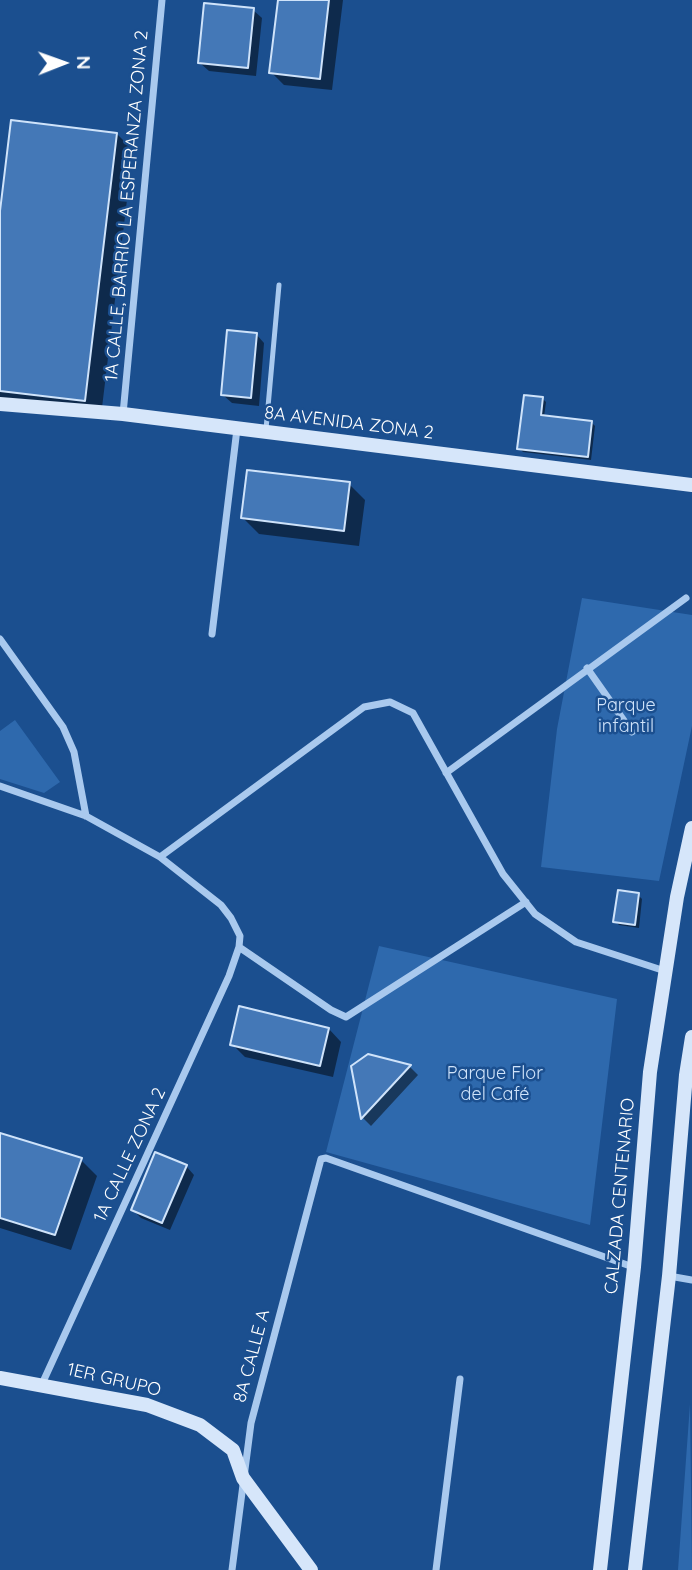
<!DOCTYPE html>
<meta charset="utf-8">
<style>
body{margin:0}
#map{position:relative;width:692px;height:1570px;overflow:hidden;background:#1b4f8f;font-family:Quicksand,sans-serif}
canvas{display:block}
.north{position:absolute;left:28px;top:28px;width:70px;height:70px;-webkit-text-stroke:5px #1b4f8f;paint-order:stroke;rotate:89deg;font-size:19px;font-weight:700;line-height:28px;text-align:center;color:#fff}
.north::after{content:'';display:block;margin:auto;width:24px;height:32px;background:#fff;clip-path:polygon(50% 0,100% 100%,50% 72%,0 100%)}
</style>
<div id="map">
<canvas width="692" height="1570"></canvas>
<div class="north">N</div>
</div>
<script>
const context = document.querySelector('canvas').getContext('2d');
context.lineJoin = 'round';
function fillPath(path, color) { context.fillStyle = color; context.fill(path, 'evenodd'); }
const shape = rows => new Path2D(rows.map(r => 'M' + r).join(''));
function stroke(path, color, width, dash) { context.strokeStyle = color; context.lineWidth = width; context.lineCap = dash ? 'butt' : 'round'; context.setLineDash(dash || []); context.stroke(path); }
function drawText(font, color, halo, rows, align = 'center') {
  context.font = font + ' Quicksand,sans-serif'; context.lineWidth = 5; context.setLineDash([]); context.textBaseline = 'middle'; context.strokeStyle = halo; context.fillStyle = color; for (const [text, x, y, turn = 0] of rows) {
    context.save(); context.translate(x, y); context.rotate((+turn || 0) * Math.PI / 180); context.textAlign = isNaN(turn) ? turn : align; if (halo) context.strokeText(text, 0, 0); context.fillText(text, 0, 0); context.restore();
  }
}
fillPath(shape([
 [582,598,692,615,692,726,659,881,541,867,557,729],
 [15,720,60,782,44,793,0,779,0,731],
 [379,946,617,999,590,1225,326,1152],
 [690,1404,692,1570,678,1570]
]), '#2e69ad');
fillPath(shape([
 [280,0,343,0,332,90,284,85,271,72],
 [253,10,262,18,256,76,209,71,200,63],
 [117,134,133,150,101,416,0,404,0,225],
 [256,334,264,343,259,406,232,403,223,395],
 [542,398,546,402,544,417,591,422,595,426,591,460,523,452,519,448],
 [349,484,365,500,359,546,259,534,243,518],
 [638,895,642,899,639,928,619,925,615,921],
 [329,1029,341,1042,333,1077,245,1057,232,1044],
 [368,1056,410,1067,418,1075,371,1126,363,1118,353,1067],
 [0,1134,81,1160,97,1176,71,1250,0,1228],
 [186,1166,194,1175,170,1230,141,1218,133,1210]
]), '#0007');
const building = shape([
 [278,0,329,0,320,79,269,73,278,0],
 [204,3,254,8,248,68,198,63,204,3],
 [11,120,117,133,85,401,0,391,0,211,11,120],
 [227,330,257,333,251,398,221,395,227,330],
 [524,395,543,397,541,415,592,421,588,457,517,449,524,395],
 [247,470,350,482,344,531,241,518,247,470],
 [618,890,639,893,635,925,613,922,618,890],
 [239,1006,329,1028,320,1066,230,1045,239,1006],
 [368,1054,411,1065,361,1119,351,1066,368,1054],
 [0,1133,82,1158,55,1235,0,1218,0,1133],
 [155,1152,187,1165,162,1223,131,1210,155,1152]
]);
fillPath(building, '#4478b7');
stroke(building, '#cfe3fa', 2);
stroke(shape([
 [266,429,279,285]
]), '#a9c9ee', 5);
stroke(shape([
 [123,414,162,0],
 [212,634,237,429],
 [0,639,63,727,74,752,86,816],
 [587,668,632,732],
 [446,773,686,598],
 [0,786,86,816,160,857,221,905,231,918,240,936,239,947,229,976,42,1384],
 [160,857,364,707,390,702,413,713,503,874,535,914,576,942,665,971],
 [239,947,331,1010,346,1017,526,902],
 [669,1276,692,1280],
 [232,1570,251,1423,321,1159,326,1158,633,1267],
 [436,1570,460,1379]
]), '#a9c9ee', 7);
stroke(shape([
 [0,404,123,414,692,485],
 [0,1378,147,1405,200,1425,233,1450,243,1478,311,1570],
 [600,1570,634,1267,650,1072,677,897,692,828],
 [635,1570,669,1276,686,1075,692,1037]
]), '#d6e6fa', 14);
drawText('18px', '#fff', '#1b4f8f', [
 ["1A CALLE, BARRIO LA ESPERANZA ZONA 2",127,206,-85],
 ["8A AVENIDA ZONA 2",349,423,7],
 ["1A CALLE ZONA 2",130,1155,-65],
 ["CALZADA CENTENARIO",620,1196,-85],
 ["8A CALLE A",252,1356,-75],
 ["1ER GRUPO",114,1380,13]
]);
drawText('18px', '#cfe3fa', '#1b4f8f', [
 ["Parque",626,706],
 ["infantil",626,727],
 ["Parque Flor",495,1074],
 ["del Café",495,1095]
]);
</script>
